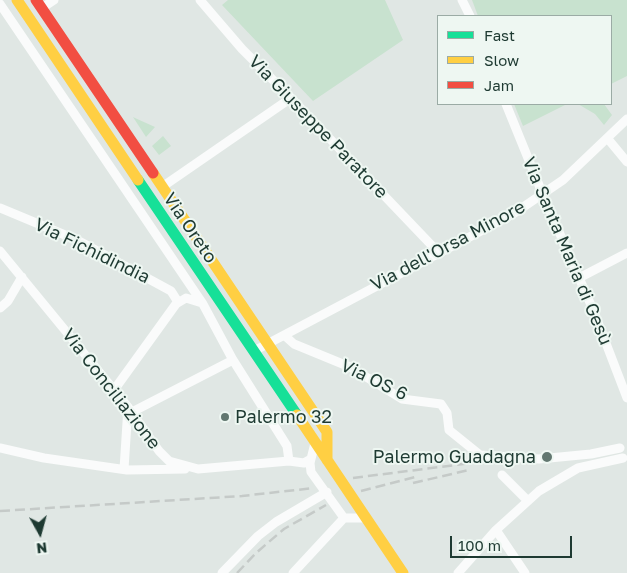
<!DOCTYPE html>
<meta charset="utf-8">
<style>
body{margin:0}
#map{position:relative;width:627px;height:573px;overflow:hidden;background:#e0e7e4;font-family:"Golos Text",sans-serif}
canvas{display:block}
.legend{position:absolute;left:437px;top:15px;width:175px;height:90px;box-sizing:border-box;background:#eef7f2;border:1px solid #9baba5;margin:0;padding:6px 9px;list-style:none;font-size:15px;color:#1e3a32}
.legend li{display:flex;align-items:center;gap:10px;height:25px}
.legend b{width:25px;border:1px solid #9baba5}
.north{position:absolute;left:15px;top:508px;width:50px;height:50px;-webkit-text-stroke:4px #eef7f2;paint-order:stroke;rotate:173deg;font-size:14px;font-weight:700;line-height:20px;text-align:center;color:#1e3a32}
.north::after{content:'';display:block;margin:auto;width:18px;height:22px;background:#1e3a32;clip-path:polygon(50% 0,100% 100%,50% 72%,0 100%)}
.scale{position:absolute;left:450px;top:536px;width:122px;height:22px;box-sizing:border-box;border:2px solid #1e3a32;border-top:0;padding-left:6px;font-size:15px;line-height:18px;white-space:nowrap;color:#1e3a32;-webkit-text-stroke:4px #eef7f2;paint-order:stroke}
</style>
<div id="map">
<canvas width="627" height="573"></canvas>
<ul class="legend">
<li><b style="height:6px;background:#16e098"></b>Fast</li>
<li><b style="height:6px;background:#ffcf43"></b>Slow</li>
<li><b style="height:6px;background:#f24e42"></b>Jam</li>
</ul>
<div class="north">N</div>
<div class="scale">100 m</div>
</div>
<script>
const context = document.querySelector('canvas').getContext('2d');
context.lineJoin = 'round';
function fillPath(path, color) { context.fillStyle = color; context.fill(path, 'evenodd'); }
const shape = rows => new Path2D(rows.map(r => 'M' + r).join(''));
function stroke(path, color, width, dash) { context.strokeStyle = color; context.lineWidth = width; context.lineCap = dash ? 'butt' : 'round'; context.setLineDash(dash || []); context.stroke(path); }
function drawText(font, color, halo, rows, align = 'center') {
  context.font = font + ' "Golos Text",sans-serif'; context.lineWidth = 4; context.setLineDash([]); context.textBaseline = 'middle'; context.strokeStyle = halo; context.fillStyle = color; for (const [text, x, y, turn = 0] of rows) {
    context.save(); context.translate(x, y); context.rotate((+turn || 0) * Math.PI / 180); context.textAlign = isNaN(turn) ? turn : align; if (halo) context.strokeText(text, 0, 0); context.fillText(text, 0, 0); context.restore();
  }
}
fillPath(shape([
 [228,0,385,0,403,40,313,101,222,5],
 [472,0,627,0,627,76,611,84,611,16,478,16],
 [514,104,567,104,523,126],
 [578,104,604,104,612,115,604,125,595,114],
 [133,117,135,118,155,127,146,137],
 [163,136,171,146,159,155,152,146]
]), '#c8e2cf');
stroke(shape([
 [200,0,242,49,291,98,438,252],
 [462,0,470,16],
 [0,4,203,304,233,360,287,446,289,461],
 [42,8,54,0],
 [506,104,543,195,594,312,627,398],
 [608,139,627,162],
 [162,187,291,98],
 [0,208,77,240,171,291,178,302],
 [0,251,128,407,159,451,169,461,198,469,289,461,304,463,311,459],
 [579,278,627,253],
 [0,308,8,301,22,277],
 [284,335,294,344,350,367,402,399,441,404,447,413,449,430,480,455,539,459,591,454,620,448],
 [254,351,513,214,563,180,627,119],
 [114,390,176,304,186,298,202,303],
 [132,412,233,360],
 [315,443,310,463,311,472,344,518,366,518],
 [0,448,44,458,127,470,185,469],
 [124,469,128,407],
 [502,475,528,501],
 [496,530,525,573],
 [222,573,258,536,276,522,327,492],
 [293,573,344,518],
 [458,573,496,530,539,491,578,468,623,458]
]), '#fafbfb', 9);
stroke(shape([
 [138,180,297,415]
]), '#16e098', 11);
stroke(shape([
 [17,0,138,180],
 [153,173,327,432,327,460],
 [297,415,403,573]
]), '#ffcf43', 11);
stroke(shape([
 [36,0,153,173]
]), '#f24e42', 11);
stroke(shape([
 [353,478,471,463],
 [413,483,469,470],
 [361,491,419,476],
 [0,511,242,496,314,488],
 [237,573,256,553,284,529,326,505]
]), '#c5cac8', 2.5, [10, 5]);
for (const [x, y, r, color] of [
 [225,417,5,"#627770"],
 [547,457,6,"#627770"]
]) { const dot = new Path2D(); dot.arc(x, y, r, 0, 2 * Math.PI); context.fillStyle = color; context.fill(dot); stroke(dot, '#eef7f2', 2); }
drawText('18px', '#1e3a32', '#eef7f2', [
 ["Via Giuseppe Paratore",318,127,46],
 ["Via Oreto",190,228,56],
 ["Via dell'Orsa Minore",448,246,-28],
 ["Via Fichidindia",92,251,26],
 ["Via Santa Maria di Gesù",567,251,67],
 ["Via OS 6",374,380,26],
 ["Via Conciliazione",111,389,52]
]);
drawText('18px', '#1e3a32', '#eef7f2', [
 ["Palermo 32",235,417],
 ["Palermo Guadagna",536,457,"right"]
], 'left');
</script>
